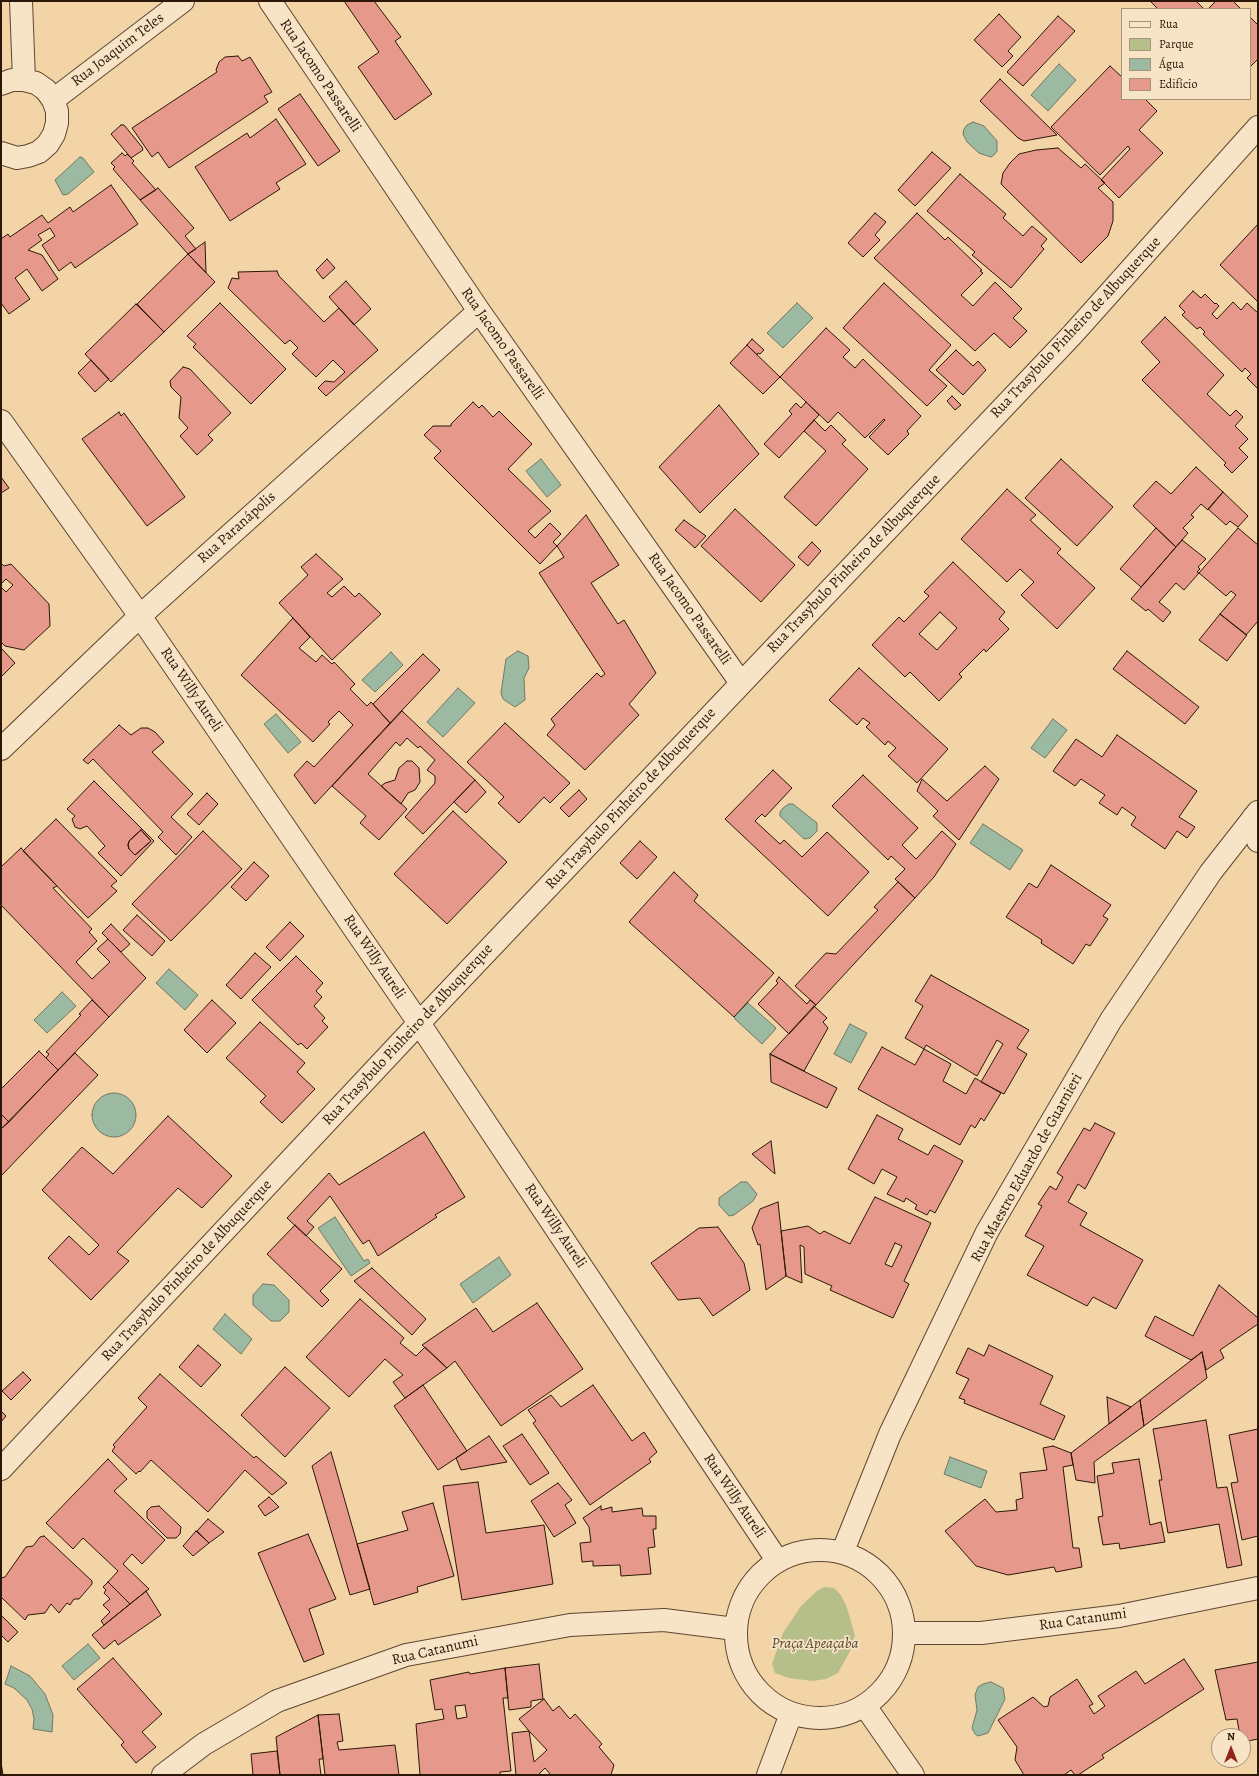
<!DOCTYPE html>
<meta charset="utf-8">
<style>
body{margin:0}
#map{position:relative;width:1259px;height:1776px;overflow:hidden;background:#f2d4a6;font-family:Alegreya,serif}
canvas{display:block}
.frame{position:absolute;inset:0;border:2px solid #2c1608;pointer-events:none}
.legend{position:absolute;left:1121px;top:8px;width:130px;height:92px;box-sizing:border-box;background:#f7e3c5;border:1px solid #a69179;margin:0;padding:5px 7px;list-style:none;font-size:12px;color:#2c1608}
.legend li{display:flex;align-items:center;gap:8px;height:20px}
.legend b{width:20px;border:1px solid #a69179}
.north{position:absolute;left:1211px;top:1728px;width:40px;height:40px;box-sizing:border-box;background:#f7e3c5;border:1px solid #a69179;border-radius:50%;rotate:0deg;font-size:11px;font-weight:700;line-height:16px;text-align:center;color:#2c1608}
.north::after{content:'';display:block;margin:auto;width:14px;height:18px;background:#8f2418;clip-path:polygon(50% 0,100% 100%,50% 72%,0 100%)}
</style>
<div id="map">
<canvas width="1259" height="1776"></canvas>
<div class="frame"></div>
<ul class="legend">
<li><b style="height:5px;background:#f7e3c5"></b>Rua</li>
<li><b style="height:11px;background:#b6be8a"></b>Parque</li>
<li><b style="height:11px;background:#9cb9a2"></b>Água</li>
<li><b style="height:11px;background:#e6988a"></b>Edifício</li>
</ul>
<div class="north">N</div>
</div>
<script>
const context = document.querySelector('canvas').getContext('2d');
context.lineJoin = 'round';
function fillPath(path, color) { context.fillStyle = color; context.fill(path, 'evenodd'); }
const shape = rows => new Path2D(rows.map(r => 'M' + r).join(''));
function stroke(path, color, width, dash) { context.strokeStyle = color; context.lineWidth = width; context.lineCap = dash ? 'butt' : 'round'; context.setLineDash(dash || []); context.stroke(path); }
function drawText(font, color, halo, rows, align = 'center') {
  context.font = font + ' Alegreya,serif'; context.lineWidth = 3.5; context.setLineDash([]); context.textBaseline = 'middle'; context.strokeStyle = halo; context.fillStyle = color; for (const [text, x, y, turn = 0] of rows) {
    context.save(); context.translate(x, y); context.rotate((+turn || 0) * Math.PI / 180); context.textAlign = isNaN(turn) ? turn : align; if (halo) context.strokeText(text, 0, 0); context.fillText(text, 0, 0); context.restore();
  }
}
fillPath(shape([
 [824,1587,834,1588,840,1594,846,1605,855,1635,850,1651,838,1673,826,1679,813,1681,789,1678,775,1673,772,1664,783,1633,801,1606,817,1591]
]), '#b6be8a');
const water = shape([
 [1059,64,1076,80,1048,111,1031,95,1059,64],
 [973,122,984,126,997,141,997,151,994,155,991,157,979,153,967,142,963,134,964,129,967,125,973,122],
 [80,157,83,158,94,172,68,194,63,195,55,180,80,157],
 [797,303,813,318,783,348,767,333,797,303],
 [541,459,561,485,547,497,526,471,541,459],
 [518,651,528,656,529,668,524,678,525,700,515,707,503,699,501,693,506,659,518,651],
 [391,652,403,665,375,692,362,680,391,652],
 [458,688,475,703,443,737,427,722,458,688],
 [276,714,301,742,288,753,264,724,276,714],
 [1053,719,1067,730,1045,758,1031,748,1053,719],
 [789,804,793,804,817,823,817,831,810,838,804,839,780,816,780,812,783,808,789,804],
 [983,824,1023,850,1010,870,970,843,983,824],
 [169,969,198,995,185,1010,156,983,169,969],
 [62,992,76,1006,47,1033,34,1020,62,992],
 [748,1003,776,1028,774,1031,762,1044,735,1019,734,1016,748,1003],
 [850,1024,867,1033,851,1063,834,1054,850,1024],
 '92 1115a22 22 0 1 1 44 0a22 22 0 1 1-44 0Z',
 [741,1182,747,1182,757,1194,753,1201,734,1215,729,1216,719,1205,719,1198,741,1182],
 [335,1217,364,1261,368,1259,370,1263,351,1276,318,1228,335,1217],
 [499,1257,511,1275,473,1303,460,1284,499,1257],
 [263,1284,274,1285,289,1300,289,1312,280,1321,271,1321,253,1305,253,1295,263,1284],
 [225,1314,252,1339,241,1354,213,1329,225,1314],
 [950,1457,987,1471,981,1488,944,1474,950,1457],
 [88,1644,100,1658,74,1680,62,1666,88,1644],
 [11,1666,30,1676,45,1694,53,1715,52,1732,33,1729,34,1719,32,1709,27,1700,14,1688,5,1684,11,1666],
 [991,1682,1003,1688,1005,1699,988,1733,978,1736,975,1734,972,1728,977,1710,975,1695,978,1687,983,1684,991,1682]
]);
fillPath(water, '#9cb9a2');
stroke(water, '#6f7864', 1);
const building = shape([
 [344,1,374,1,401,37,395,41,432,94,395,120,358,67,379,52,344,1],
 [1150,1,1196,1,1204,9,1158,9,1150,1],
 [1216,1,1233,1,1241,9,1208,9,1216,1],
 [999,14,1021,37,1008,51,1013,56,1002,67,974,40,999,14],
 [1058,16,1075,31,1023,86,1007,72,1058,16],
 [1250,17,1258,25,1258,59,1250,67,1250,17],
 [238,56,242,61,250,57,272,92,264,96,268,102,169,168,158,152,152,157,132,128,217,72,216,70,219,62,225,57,238,56],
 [1110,66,1122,77,1122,99,1145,99,1157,111,1139,130,1163,153,1119,198,1101,180,1130,149,1128,146,1100,175,1051,127,1110,66],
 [1000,79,1057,135,1024,141,1018,138,980,101,1000,79],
 [300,94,340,151,318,166,278,109,300,94],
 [276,119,306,164,276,183,280,189,230,221,195,167,247,133,250,138,276,119],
 [121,125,124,125,142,147,143,150,131,158,111,134,121,125],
 [1058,148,1081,168,1085,164,1105,183,1098,188,1113,202,1113,221,1108,236,1081,263,1001,184,1003,173,1010,163,1019,154,1036,150,1058,148],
 [932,152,951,168,915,206,898,190,932,152],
 [122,153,125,156,127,154,134,161,132,163,156,190,140,200,113,169,115,167,111,163,122,153],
 [960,174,1006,214,1003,218,1023,236,1032,226,1047,239,1041,246,1044,249,1011,288,972,255,975,252,927,211,960,174],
 [111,185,138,224,75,268,71,262,59,271,42,245,55,236,50,228,38,235,42,240,28,250,42,255,58,279,42,291,27,269,15,278,30,299,9,314,1,303,1,239,8,234,10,237,42,215,48,223,70,207,73,212,111,185],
 [158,188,194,228,185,236,196,249,188,254,140,200,158,188],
 [875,213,886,222,875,235,880,240,863,257,848,243,875,213],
 [917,213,945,240,948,237,982,270,980,271,983,273,961,295,973,306,995,282,1022,309,1013,318,1027,331,1010,348,994,333,975,351,874,258,917,213],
 [1258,224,1258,302,1220,265,1258,224],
 [205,242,206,273,188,254,205,242],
 [188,254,215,282,164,332,137,304,188,254],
 [327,259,335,268,323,279,316,270,327,259],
 [277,271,279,276,324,322,339,308,378,350,326,396,318,388,325,381,334,382,345,372,333,360,316,377,292,354,298,348,290,340,285,344,228,288,232,278,239,279,238,272,277,271],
 [346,281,371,309,354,325,329,297,346,281],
 [884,283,951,345,929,370,947,386,927,406,843,328,884,283],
 [1193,291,1201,298,1205,294,1215,304,1216,303,1219,306,1212,314,1217,319,1233,302,1241,310,1247,303,1258,313,1258,389,1247,378,1251,374,1245,368,1242,372,1203,334,1205,332,1200,327,1197,329,1182,315,1185,312,1179,306,1193,291],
 [220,303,286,369,251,404,193,347,196,344,187,336,220,303],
 [136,304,164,332,111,382,85,354,136,304],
 [1165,317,1224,375,1207,394,1230,416,1236,410,1243,417,1235,426,1248,439,1239,448,1248,457,1232,473,1224,465,1226,463,1142,380,1160,362,1141,342,1165,317],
 [826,328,850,350,843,357,855,368,863,359,921,416,907,431,909,434,888,455,869,437,885,420,884,419,865,438,838,412,828,423,780,377,826,328],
 [752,339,764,350,760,354,758,353,757,355,747,345,752,339],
 [747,345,780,377,763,394,730,363,747,345],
 [956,350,973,366,978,361,986,370,963,395,936,370,956,350],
 [91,360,109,379,95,392,78,373,91,360],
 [183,367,190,369,231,413,208,435,213,440,197,455,180,436,188,428,179,418,181,397,171,387,170,381,183,367],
 [952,396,961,405,955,410,947,401,952,396],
 [473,402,479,408,482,405,493,417,499,411,532,444,508,469,551,511,528,531,535,538,550,523,561,534,553,542,557,546,540,564,434,458,441,451,424,435,433,426,451,426,451,424,473,402],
 [806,402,819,415,779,458,764,444,792,414,789,411,796,403,801,408,806,402],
 [719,405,759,454,700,513,659,467,719,405],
 [119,412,121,416,124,413,185,497,147,526,82,439,119,412],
 [814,420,825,431,831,425,846,440,842,444,868,469,816,526,784,497,826,451,804,431,814,420],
 [1061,459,1113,507,1077,546,1025,498,1061,459],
 [1196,467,1223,492,1208,510,1201,504,1191,515,1194,517,1183,528,1188,533,1176,547,1133,506,1156,481,1171,494,1196,467],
 [1,477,9,488,1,493,1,477],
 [1007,489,1036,515,1030,520,1061,549,1057,553,1095,588,1057,629,1021,595,1034,582,1020,569,1007,582,961,539,1007,489],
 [1223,492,1248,516,1238,527,1230,521,1226,525,1208,509,1223,492],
 [735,509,795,565,761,602,701,546,735,509],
 [586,515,619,565,591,583,618,624,624,620,656,673,629,704,639,715,585,770,547,735,555,725,551,719,597,673,601,677,605,674,539,573,564,557,557,546,586,515],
 [684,520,706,536,695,548,675,530,684,520],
 [1156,528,1176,547,1141,587,1120,569,1156,528],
 [1238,528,1258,545,1258,621,1246,635,1220,614,1236,595,1231,591,1226,596,1199,573,1238,528],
 [1182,540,1206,559,1198,567,1200,569,1197,572,1199,573,1184,590,1176,583,1159,602,1171,612,1163,622,1148,609,1146,611,1131,599,1182,540],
 [812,542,821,551,808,566,798,557,812,542],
 [316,554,343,579,327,593,332,597,344,586,355,597,359,593,381,614,332,660,279,603,308,575,301,567,316,554],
 [953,562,1005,612,999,619,1009,629,986,652,984,649,959,674,962,677,939,701,910,672,905,677,872,645,899,617,904,622,929,596,924,592,953,562],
 [940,612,957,628,937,650,919,634,940,612],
 [1,563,4,566,11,564,49,604,50,626,24,650,5,646,1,642,1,587,6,592,13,585,6,579,1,584,1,563],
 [1220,614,1247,635,1227,661,1199,640,1220,614],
 [293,618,310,637,299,648,316,662,322,655,332,664,334,662,355,684,350,689,367,706,371,702,390,723,315,804,294,775,307,761,314,767,353,725,339,711,328,722,330,724,313,742,241,675,293,618],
 [1,648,15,663,1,677,1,648],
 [1127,651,1199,707,1185,724,1113,669,1127,651],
 [423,654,440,670,390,723,373,704,423,654],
 [859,668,948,749,917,783,888,756,896,748,888,741,885,745,866,727,870,723,863,718,857,725,829,700,859,668],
 [402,711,475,780,423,834,405,817,435,783,435,776,427,770,435,760,420,746,418,748,407,738,400,746,396,742,368,774,407,809,379,840,360,823,366,816,332,786,402,711],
 [505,723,570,783,550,803,544,797,519,823,498,803,504,797,467,762,505,723],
 [119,725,131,735,141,728,148,728,155,732,164,742,152,752,193,794,171,817,192,837,176,855,158,837,163,832,93,759,88,764,83,760,119,725],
 [1117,735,1197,791,1179,817,1195,827,1187,838,1177,831,1165,849,1131,825,1136,817,1122,807,1117,815,1099,803,1105,795,1081,779,1075,786,1053,771,1076,739,1102,757,1117,735],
 [407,761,412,761,419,768,420,782,415,790,408,793,401,804,381,786,385,783,395,780,399,768,407,761],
 [985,766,999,779,959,840,933,816,938,811,917,791,922,779,947,801,985,766],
 [773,770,792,788,765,817,762,814,755,821,780,844,784,840,802,857,827,832,869,872,828,916,725,819,773,770],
 [863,775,918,828,902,845,916,859,942,831,956,844,934,877,915,898,895,879,905,869,891,856,888,860,832,806,863,775],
 [475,780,486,792,466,813,454,802,475,780],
 [94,781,154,841,121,876,98,853,105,846,87,826,80,829,75,827,72,819,75,816,67,809,94,781],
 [141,830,151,841,135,855,129,849,128,845,129,841,141,830],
 [579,790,587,799,569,817,560,808,579,790],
 [207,793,218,804,199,825,187,814,207,793],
 [453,811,507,862,447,924,394,874,453,811],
 [56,819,117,881,111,886,117,891,88,918,23,851,56,819],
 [141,830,151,841,135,855,129,849,128,845,129,841,141,830],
 [203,831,242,869,171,941,132,904,203,831],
 [640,841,657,857,637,879,620,863,640,841],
 [21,848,57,886,53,888,92,929,89,932,97,941,76,962,92,979,110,962,97,949,108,939,146,978,109,1017,1,905,1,867,21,848],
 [254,862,269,876,246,901,231,887,254,862],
 [1051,865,1111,905,1103,916,1108,919,1090,946,1086,944,1073,964,1041,943,1042,940,1006,917,1029,883,1037,888,1051,865],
 [674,872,698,895,694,901,774,973,734,1017,629,922,674,872],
 [898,882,915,898,816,1005,795,986,826,953,836,954,878,910,874,907,898,882],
 [137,915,165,941,152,956,123,930,137,915],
 [290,922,304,936,280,961,266,947,290,922],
 [111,924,130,944,121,952,102,933,111,924],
 [255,953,271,967,241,999,226,985,255,953],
 [296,956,323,983,316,991,322,997,314,1006,325,1018,322,1021,328,1027,307,1049,301,1043,298,1045,252,1000,296,956],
 [931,975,1029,1030,1017,1048,1027,1054,1004,1094,981,1082,1003,1044,997,1040,977,1076,926,1045,924,1049,905,1038,923,1006,915,1001,931,975],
 [779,977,807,1004,810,1000,816,1005,789,1034,758,1004,778,983,776,981,779,977],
 [92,1000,109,1017,58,1070,46,1058,49,1054,46,1052,81,1015,79,1014,92,1000],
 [212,1000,236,1023,207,1053,184,1030,212,1000],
 [814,1006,827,1018,823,1022,828,1028,804,1071,770,1054,814,1006],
 [260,1022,305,1063,297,1072,315,1089,282,1123,260,1102,266,1096,226,1058,260,1022],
 [882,1047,915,1065,924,1049,951,1064,943,1081,966,1094,975,1078,1001,1093,984,1121,981,1118,975,1128,971,1125,960,1145,858,1089,882,1047],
 [39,1051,58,1070,9,1122,1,1114,1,1089,39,1051],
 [75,1053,98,1075,1,1176,1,1129,75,1053],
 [770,1054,837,1088,827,1108,771,1082,770,1054],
 [1,1114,9,1122,1,1129,1,1114],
 [877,1115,903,1129,898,1139,928,1155,934,1145,963,1161,935,1213,930,1210,927,1215,915,1209,917,1205,906,1198,904,1202,887,1194,897,1177,882,1169,874,1184,848,1169,877,1115],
 [168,1116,232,1176,202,1208,178,1188,117,1252,129,1261,91,1300,48,1258,69,1236,89,1255,99,1245,42,1190,82,1147,113,1174,168,1116],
 [1095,1123,1115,1133,1085,1189,1078,1184,1068,1202,1087,1213,1080,1225,1143,1260,1116,1309,1093,1297,1087,1306,1027,1275,1044,1246,1025,1236,1042,1206,1038,1204,1050,1186,1056,1190,1063,1177,1057,1173,1084,1128,1090,1131,1095,1123],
 [424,1132,465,1197,435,1215,437,1217,378,1256,369,1240,363,1244,330,1196,307,1221,314,1227,306,1236,287,1218,329,1173,339,1185,424,1132],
 [771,1141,775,1174,752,1154,771,1141],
 [875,1197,931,1223,904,1281,909,1284,893,1318,830,1290,832,1286,805,1274,804,1247,800,1245,802,1283,786,1276,781,1231,808,1226,820,1234,824,1231,850,1244,875,1197],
 [895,1243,902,1246,892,1267,885,1264,895,1243],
 [778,1202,786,1276,766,1290,760,1244,758,1245,752,1228,760,1209,778,1202],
 [295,1225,342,1269,320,1291,329,1300,322,1307,267,1254,295,1225],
 [718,1227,744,1263,750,1290,713,1316,700,1298,678,1300,651,1263,699,1228,718,1227],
 [372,1268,426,1319,412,1335,354,1281,372,1268],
 [1219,1285,1258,1318,1258,1324,1220,1350,1224,1358,1206,1370,1202,1352,1191,1360,1145,1336,1155,1316,1193,1336,1219,1285],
 [360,1299,404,1338,400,1343,416,1356,425,1347,447,1368,405,1398,393,1382,403,1375,385,1359,349,1397,306,1357,360,1299],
 [537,1303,583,1369,501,1426,455,1361,447,1368,422,1345,476,1308,493,1332,537,1303],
 [198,1345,221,1365,201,1387,179,1367,198,1345],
 [989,1345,1053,1376,1040,1404,1065,1416,1054,1440,964,1403,965,1400,959,1398,969,1379,956,1373,968,1348,984,1356,989,1345],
 [1202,1352,1207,1378,1144,1426,1140,1400,1202,1352],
 [285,1367,330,1408,285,1457,241,1415,285,1367],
 [23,1372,31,1380,11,1400,2,1391,23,1372],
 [160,1374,254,1458,256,1456,287,1483,272,1495,245,1470,208,1512,151,1460,140,1472,139,1471,136,1474,112,1451,115,1447,113,1445,147,1407,138,1398,160,1374],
 [423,1385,467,1451,438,1470,394,1406,423,1385],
 [593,1385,632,1441,644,1432,657,1452,649,1459,651,1462,590,1505,533,1423,536,1421,528,1410,551,1395,561,1407,593,1385],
 [1107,1397,1131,1407,1109,1424,1107,1397],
 [1140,1400,1144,1426,1094,1462,1095,1483,1076,1480,1071,1453,1140,1400],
 [1,1411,6,1416,1,1422,1,1411],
 [1206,1420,1217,1488,1227,1487,1242,1565,1227,1568,1219,1524,1168,1533,1159,1480,1162,1480,1153,1429,1206,1420],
 [1258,1429,1258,1536,1242,1540,1231,1483,1238,1482,1229,1435,1258,1429],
 [522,1434,549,1473,530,1485,503,1446,522,1434],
 [489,1436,507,1462,461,1470,456,1458,489,1436],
 [1053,1446,1071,1453,1073,1465,1063,1467,1073,1548,1079,1548,1082,1567,1056,1572,1054,1567,1008,1575,976,1566,945,1531,985,1499,996,1512,1017,1510,1016,1500,1023,1498,1020,1473,1047,1470,1043,1448,1053,1446],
 [331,1452,370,1589,350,1595,312,1466,331,1452],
 [108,1459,127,1479,114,1491,165,1540,142,1564,132,1554,123,1564,149,1589,130,1604,108,1582,118,1571,83,1538,73,1549,46,1523,108,1459],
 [1139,1459,1150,1525,1161,1522,1165,1542,1120,1549,1119,1543,1103,1545,1098,1517,1103,1516,1097,1476,1114,1473,1112,1463,1139,1459],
 [478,1482,486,1533,544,1525,553,1584,462,1600,443,1486,478,1482],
 [558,1483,572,1500,565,1505,576,1523,554,1537,531,1501,558,1483],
 [269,1497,279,1507,265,1516,258,1506,269,1497],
 [433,1503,454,1576,417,1587,418,1592,374,1605,357,1544,408,1530,402,1512,433,1503],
 [159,1506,181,1527,180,1534,176,1538,167,1538,147,1518,147,1511,151,1507,159,1506],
 [601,1506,601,1510,612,1507,612,1512,642,1508,643,1516,656,1516,656,1529,653,1529,655,1547,648,1548,651,1574,621,1576,620,1565,593,1566,593,1561,582,1562,580,1543,591,1542,589,1527,583,1518,601,1506],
 [208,1519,224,1532,209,1543,197,1531,208,1519],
 [196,1531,209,1543,193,1556,183,1546,196,1531],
 [308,1534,336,1599,309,1609,324,1654,304,1662,258,1553,308,1534],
 [44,1536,92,1581,92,1584,79,1599,74,1599,70,1605,67,1603,59,1613,51,1604,45,1613,28,1615,25,1620,1,1597,1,1578,5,1577,26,1547,33,1546,40,1537,44,1536],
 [108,1582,130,1604,104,1625,101,1621,110,1612,103,1605,110,1599,104,1593,106,1590,103,1587,108,1582],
 [146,1591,161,1615,118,1645,115,1640,104,1649,92,1635,146,1591],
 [1,1615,18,1632,8,1642,1,1635,1,1615],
 [113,1658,162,1714,142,1732,156,1747,136,1763,121,1745,124,1742,77,1689,113,1658],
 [1184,1659,1204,1689,1102,1755,1104,1758,1078,1775,1075,1775,1071,1770,1064,1775,1024,1775,1015,1760,1017,1747,998,1720,1033,1697,1044,1707,1048,1706,1050,1697,1077,1679,1093,1704,1089,1706,1094,1714,1105,1706,1098,1696,1136,1671,1145,1684,1184,1659],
 [1258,1662,1258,1739,1243,1742,1243,1736,1240,1736,1237,1719,1226,1720,1215,1670,1258,1662],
 [539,1664,543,1699,531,1701,531,1707,509,1710,505,1668,539,1664],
 [505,1668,508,1698,503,1698,511,1771,500,1772,500,1775,420,1775,416,1724,444,1719,442,1709,435,1710,430,1680,469,1672,470,1674,505,1668],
 [465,1705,467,1717,457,1719,455,1706,465,1705],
 [544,1699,553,1711,559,1706,570,1719,575,1714,602,1744,599,1747,614,1765,611,1775,551,1775,545,1768,538,1775,516,1775,512,1733,529,1731,519,1719,544,1699],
 [529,1731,547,1750,534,1762,529,1731],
 [339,1714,343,1741,337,1742,339,1750,395,1745,399,1775,325,1775,318,1715,339,1714],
 [318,1715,323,1759,319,1759,321,1775,280,1775,276,1737,318,1715],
 [277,1751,280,1775,253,1775,251,1754,277,1751],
 [1,1762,3,1775,1,1775,1,1762]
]);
fillPath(building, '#e6988a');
stroke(building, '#2c1608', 1);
const pedestrian = shape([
 [1253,818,1258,841]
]);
const minor = shape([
 [21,1,24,80],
 [270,1,479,311,741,683],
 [1,84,12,80,24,80,36,83,46,90,53,100,57,111,57,123,54,134,48,144,39,152,28,156,17,158,1,153],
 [53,100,183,1],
 [1,421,140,616,419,1023,777,1560],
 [1,749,140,616,479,311],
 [1,1469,419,1023,1072,335,1258,127],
 '736 1634a84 84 0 1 1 168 0a84 84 0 1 1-168 0Z',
 [843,1551,890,1434,987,1232,1111,1020,1211,872,1258,812],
 [906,1633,981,1633,1119,1616,1258,1588],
 [865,1706,913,1775],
 [163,1775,204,1744,277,1701,406,1655,570,1625,664,1620,735,1629],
 [768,1775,791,1714]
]);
stroke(pedestrian, '#5e4630', 24);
stroke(minor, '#5e4630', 24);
stroke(pedestrian, '#f7e3c5', 22);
stroke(minor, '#f7e3c5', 22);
drawText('15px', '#2c1608', '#f7e3c5', [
 ["Rua Joaquim Teles",118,50,-37],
 ["Rua Jacomo Passarelli",320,76,56],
 ["Rua Trasybulo Pinheiro de Albuquerque",1076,328,-47],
 ["Rua Jacomo Passarelli",502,344,55],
 ["Rua Paranápolis",237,528,-42],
 ["Rua Trasybulo Pinheiro de Albuquerque",854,564,-46],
 ["Rua Jacomo Passarelli",689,609,55],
 ["Rua Willy Aureli",191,690,56],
 ["Rua Trasybulo Pinheiro de Albuquerque",631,799,-47],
 ["Rua Willy Aureli",374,957,56],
 ["Rua Trasybulo Pinheiro de Albuquerque",408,1035,-47],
 ["Rua Maestro Eduardo de Guarnieri",1027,1168,-61],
 ["Rua Willy Aureli",555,1226,56],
 ["Rua Trasybulo Pinheiro de Albuquerque",187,1271,-47],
 ["Rua Willy Aureli",734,1496,56],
 ["Rua Catanumi",1083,1620,-8],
 ["Rua Catanumi",435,1651,-13]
]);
drawText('italic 15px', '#55482f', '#f7e3c5', [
 ["Praça Apeaçaba",815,1644]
]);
</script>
